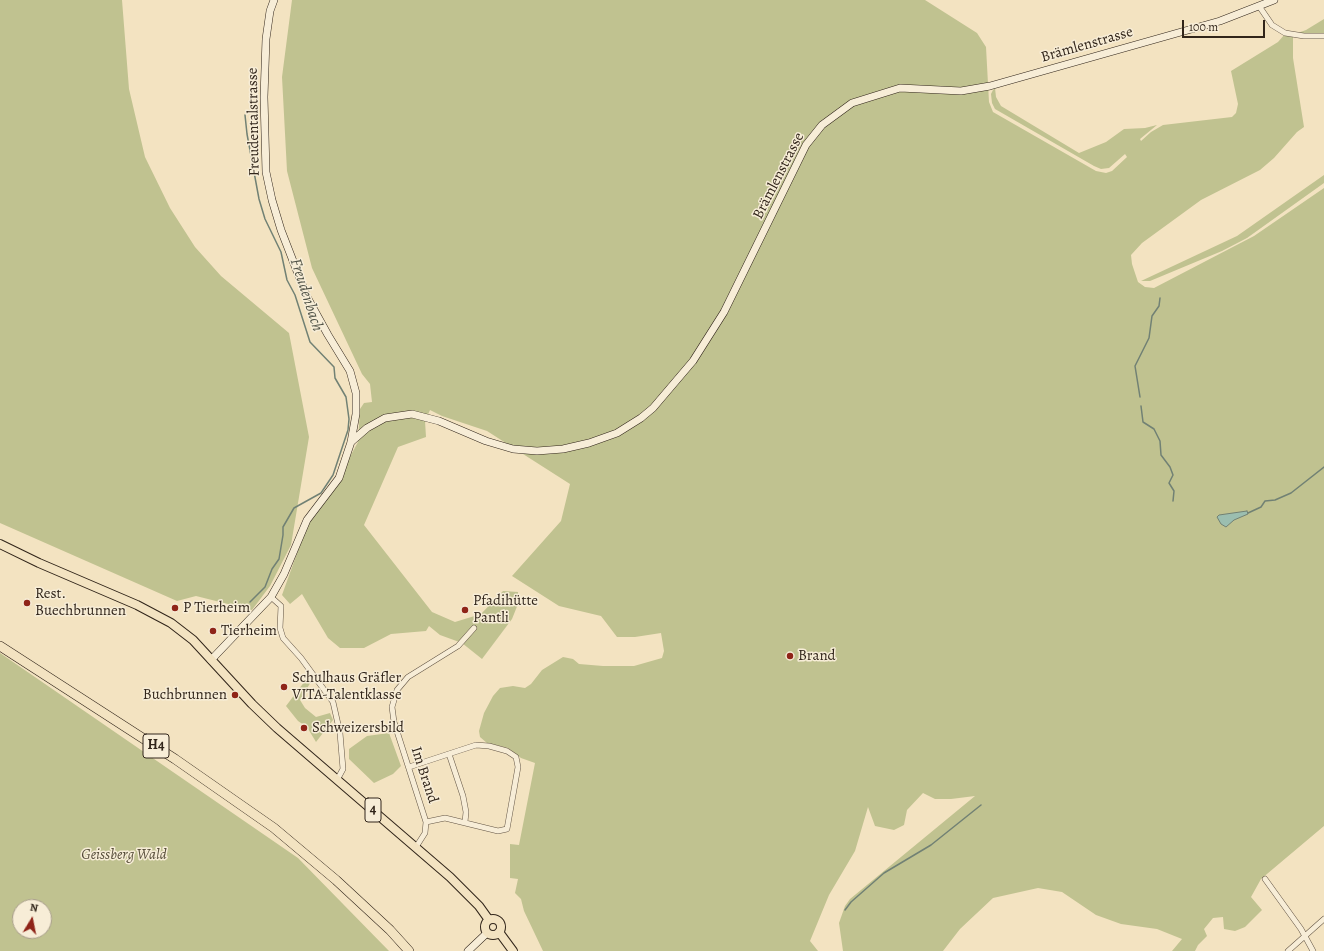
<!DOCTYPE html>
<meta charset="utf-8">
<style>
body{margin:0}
#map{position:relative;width:1324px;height:951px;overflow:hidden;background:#f3e3c1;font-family:Alegreya,serif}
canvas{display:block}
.north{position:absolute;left:12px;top:899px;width:40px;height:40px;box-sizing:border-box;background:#f7edd7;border:1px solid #a89d8b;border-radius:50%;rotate:10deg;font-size:11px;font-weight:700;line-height:16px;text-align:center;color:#31251a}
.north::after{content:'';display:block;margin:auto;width:14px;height:18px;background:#8f2418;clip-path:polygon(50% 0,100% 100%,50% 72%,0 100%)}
.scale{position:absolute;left:1182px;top:20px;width:83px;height:18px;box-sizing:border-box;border:2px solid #31251a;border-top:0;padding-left:5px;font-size:12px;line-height:14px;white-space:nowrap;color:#31251a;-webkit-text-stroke:3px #f7edd7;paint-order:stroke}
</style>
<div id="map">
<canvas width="1324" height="951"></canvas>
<div class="north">N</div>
<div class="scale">100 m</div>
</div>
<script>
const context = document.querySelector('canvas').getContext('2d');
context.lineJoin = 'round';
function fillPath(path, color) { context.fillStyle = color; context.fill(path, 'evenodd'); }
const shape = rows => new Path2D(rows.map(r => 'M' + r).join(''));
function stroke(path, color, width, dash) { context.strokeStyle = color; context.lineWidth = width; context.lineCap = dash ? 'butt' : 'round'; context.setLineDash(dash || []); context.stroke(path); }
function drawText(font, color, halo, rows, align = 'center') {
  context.font = font + ' Alegreya,serif'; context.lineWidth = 3; context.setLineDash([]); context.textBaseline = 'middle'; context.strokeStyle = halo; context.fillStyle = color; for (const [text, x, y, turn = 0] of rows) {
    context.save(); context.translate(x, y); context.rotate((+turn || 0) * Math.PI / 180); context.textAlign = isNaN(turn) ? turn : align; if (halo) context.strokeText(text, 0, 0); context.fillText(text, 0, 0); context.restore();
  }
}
fillPath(shape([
 [0,0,122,0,129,89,145,157,170,208,195,247,221,276,289,333,309,437,291,545,270,586,252,610,196,596,177,601,0,523],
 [292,0,925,0,977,33,986,47,989,102,993,112,1096,171,1106,173,1112,171,1127,157,1125,154,1109,168,1101,169,1094,166,995,109,992,103,991,94,993,90,995,88,996,97,1001,106,1079,153,1106,142,1124,129,1145,128,1157,125,1140,139,1141,141,1151,132,1163,125,1232,117,1236,113,1238,104,1231,71,1278,42,1285,34,1293,36,1293,58,1304,127,1297,132,1274,158,1260,170,1201,200,1142,243,1131,255,1132,264,1138,282,1145,287,1154,288,1254,236,1324,188,1324,826,1261,879,1251,897,1262,910,1245,927,1235,931,1224,929,1223,917,1213,918,1204,929,1207,936,1198,945,1195,951,1172,951,1182,939,1157,929,1121,924,1096,915,1062,892,1038,888,993,898,960,929,943,951,843,951,839,923,845,906,850,899,975,796,951,799,935,799,923,793,907,810,904,825,894,830,875,826,868,807,855,851,829,895,810,941,818,951,543,951,524,911,521,899,515,893,518,879,510,878,510,844,519,845,535,763,521,758,508,748,487,743,480,737,479,731,484,713,493,696,500,688,513,686,525,688,531,684,542,670,563,657,573,659,579,664,603,666,634,666,662,658,664,651,661,633,635,637,617,637,601,616,559,606,512,576,561,521,570,484,487,431,442,416,430,410,425,421,426,437,398,447,364,525,432,612,455,622,481,614,503,591,518,592,518,604,512,619,482,659,462,643,440,635,429,626,426,631,391,634,364,648,340,648,328,638,302,594,290,604,282,595,309,520,329,495,358,442,360,409,364,403,372,402,370,384,362,374,312,268,287,171,282,77],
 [1324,19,1324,34,1295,34,1306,30],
 [1324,175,1324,183,1247,238,1222,251,1150,281,1141,281,1237,236],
 [0,653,298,858,389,951,0,951],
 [20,907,44,907,44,931,20,931],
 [308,677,312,680,300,700,305,708,316,717,330,713,333,720,316,742,307,727,298,721,286,706],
 [389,733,401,766,393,774,374,783,349,759,349,749,367,736]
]), '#c0c290');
const water = shape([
 [1247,511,1248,514,1234,520,1226,527,1221,524,1217,517,1219,515,1247,511]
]);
fillPath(water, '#9bbeb0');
stroke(water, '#718174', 1);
stroke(shape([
 [245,115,247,134,259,199,265,219,281,252,287,280,295,295,310,342,334,367,335,378,346,397,349,419,348,430,333,475,321,493,294,508,283,527,283,535,279,559,272,569,265,587,250,602],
 [1140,397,1135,366,1149,338,1152,316,1159,306,1160,298],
 [1141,406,1143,422,1154,429,1160,441,1161,455,1170,467,1173,475,1169,483,1174,491,1173,501],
 [1248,513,1261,507,1265,501,1275,500,1291,493,1324,467],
 [845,910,851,902,884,873,931,845,981,805]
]), '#718174', 1.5);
const street = shape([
 [1259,6,1272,25,1285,33,1304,36,1324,36],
 [271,597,281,606,280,628,283,638,301,658,333,702,340,733,343,769,337,780],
 [449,754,463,796,466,812,465,822],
 [409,767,476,745,489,746,507,751,516,757,518,767,507,829,498,831,445,818,426,822],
 [416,847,425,833,426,822,394,722,392,707,397,690,408,677,458,646,474,628],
 [1265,879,1301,929,1313,951],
 [1288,951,1324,919]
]);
const secondary = shape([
 [351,442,367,428,385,418,412,414,439,421,486,441,513,449,537,451,563,449,589,443,617,433,641,418,653,408,693,361,724,312,806,145,822,125,852,103,900,88,961,91,990,86,1220,21,1274,0],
 [211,660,271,597,284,574,307,520,339,478,351,442,356,414,356,393,350,371,328,335,307,297,281,230,272,200,266,172,264,97,266,39,270,11,274,0],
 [468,951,487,933]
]);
const primary = shape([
 [0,544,39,563,137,605,171,623,193,640,252,704,277,728,450,877,479,906,489,920],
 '485 927a8 8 0 1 1 16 0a8 8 0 1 1-16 0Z',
 [499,932,513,951]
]);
const highway = shape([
 [0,646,175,759,274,828,336,880,390,930,409,951]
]);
stroke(street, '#625444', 6);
stroke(secondary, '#31251a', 8);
stroke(primary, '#31251a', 10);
stroke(highway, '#31251a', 10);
stroke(street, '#f7edd7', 5);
stroke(secondary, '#f7edd7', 7);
stroke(primary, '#f3e3c1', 8);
stroke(highway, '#f3e3c1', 9);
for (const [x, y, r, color] of [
 [27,603,4,"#8f2418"],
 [175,608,4,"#8f2418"],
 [465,610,4,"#8f2418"],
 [213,631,4,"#8f2418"],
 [790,656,4,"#8f2418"],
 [284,687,4,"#8f2418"],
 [235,695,4,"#8f2418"],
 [304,728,4,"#8f2418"]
]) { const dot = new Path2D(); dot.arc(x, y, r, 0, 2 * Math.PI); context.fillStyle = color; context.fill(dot); stroke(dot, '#f7edd7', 1.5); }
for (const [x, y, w] of [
 [156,746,26],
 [373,810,16]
]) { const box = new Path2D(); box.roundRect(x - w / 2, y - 12, w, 24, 3); context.fillStyle = '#f7edd7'; context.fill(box); stroke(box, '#31251a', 1); }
drawText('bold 14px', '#31251a', null, [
 ["H4",156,746],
 ["4",373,810]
]);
drawText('15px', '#31251a', '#f7edd7', [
 ["Brämlenstrasse",1087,45,-16],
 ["Freudentalstrasse",254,122,-91],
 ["Brämlenstrasse",779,176,-63],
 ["Im Brand",424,775,72]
]);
drawText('15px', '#31251a', '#f7edd7', [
 ["Rest.",35,594],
 ["Buechbrunnen",35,611],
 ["Pfadihütte",473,601],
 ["Pantli",473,618],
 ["P Tierheim",183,608],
 ["Tierheim",221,631],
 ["Brand",798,656],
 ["Schulhaus Gräfler",292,678],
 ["VITA-Talentklasse",292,695],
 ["Buchbrunnen",227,695,"right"],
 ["Schweizersbild",312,728]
], 'left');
drawText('italic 15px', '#554c38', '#f7edd7', [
 ["Geissberg Wald",124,855]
]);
drawText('italic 16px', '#515347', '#f7edd7', [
 ["Freudenbach",306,295,72]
]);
</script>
